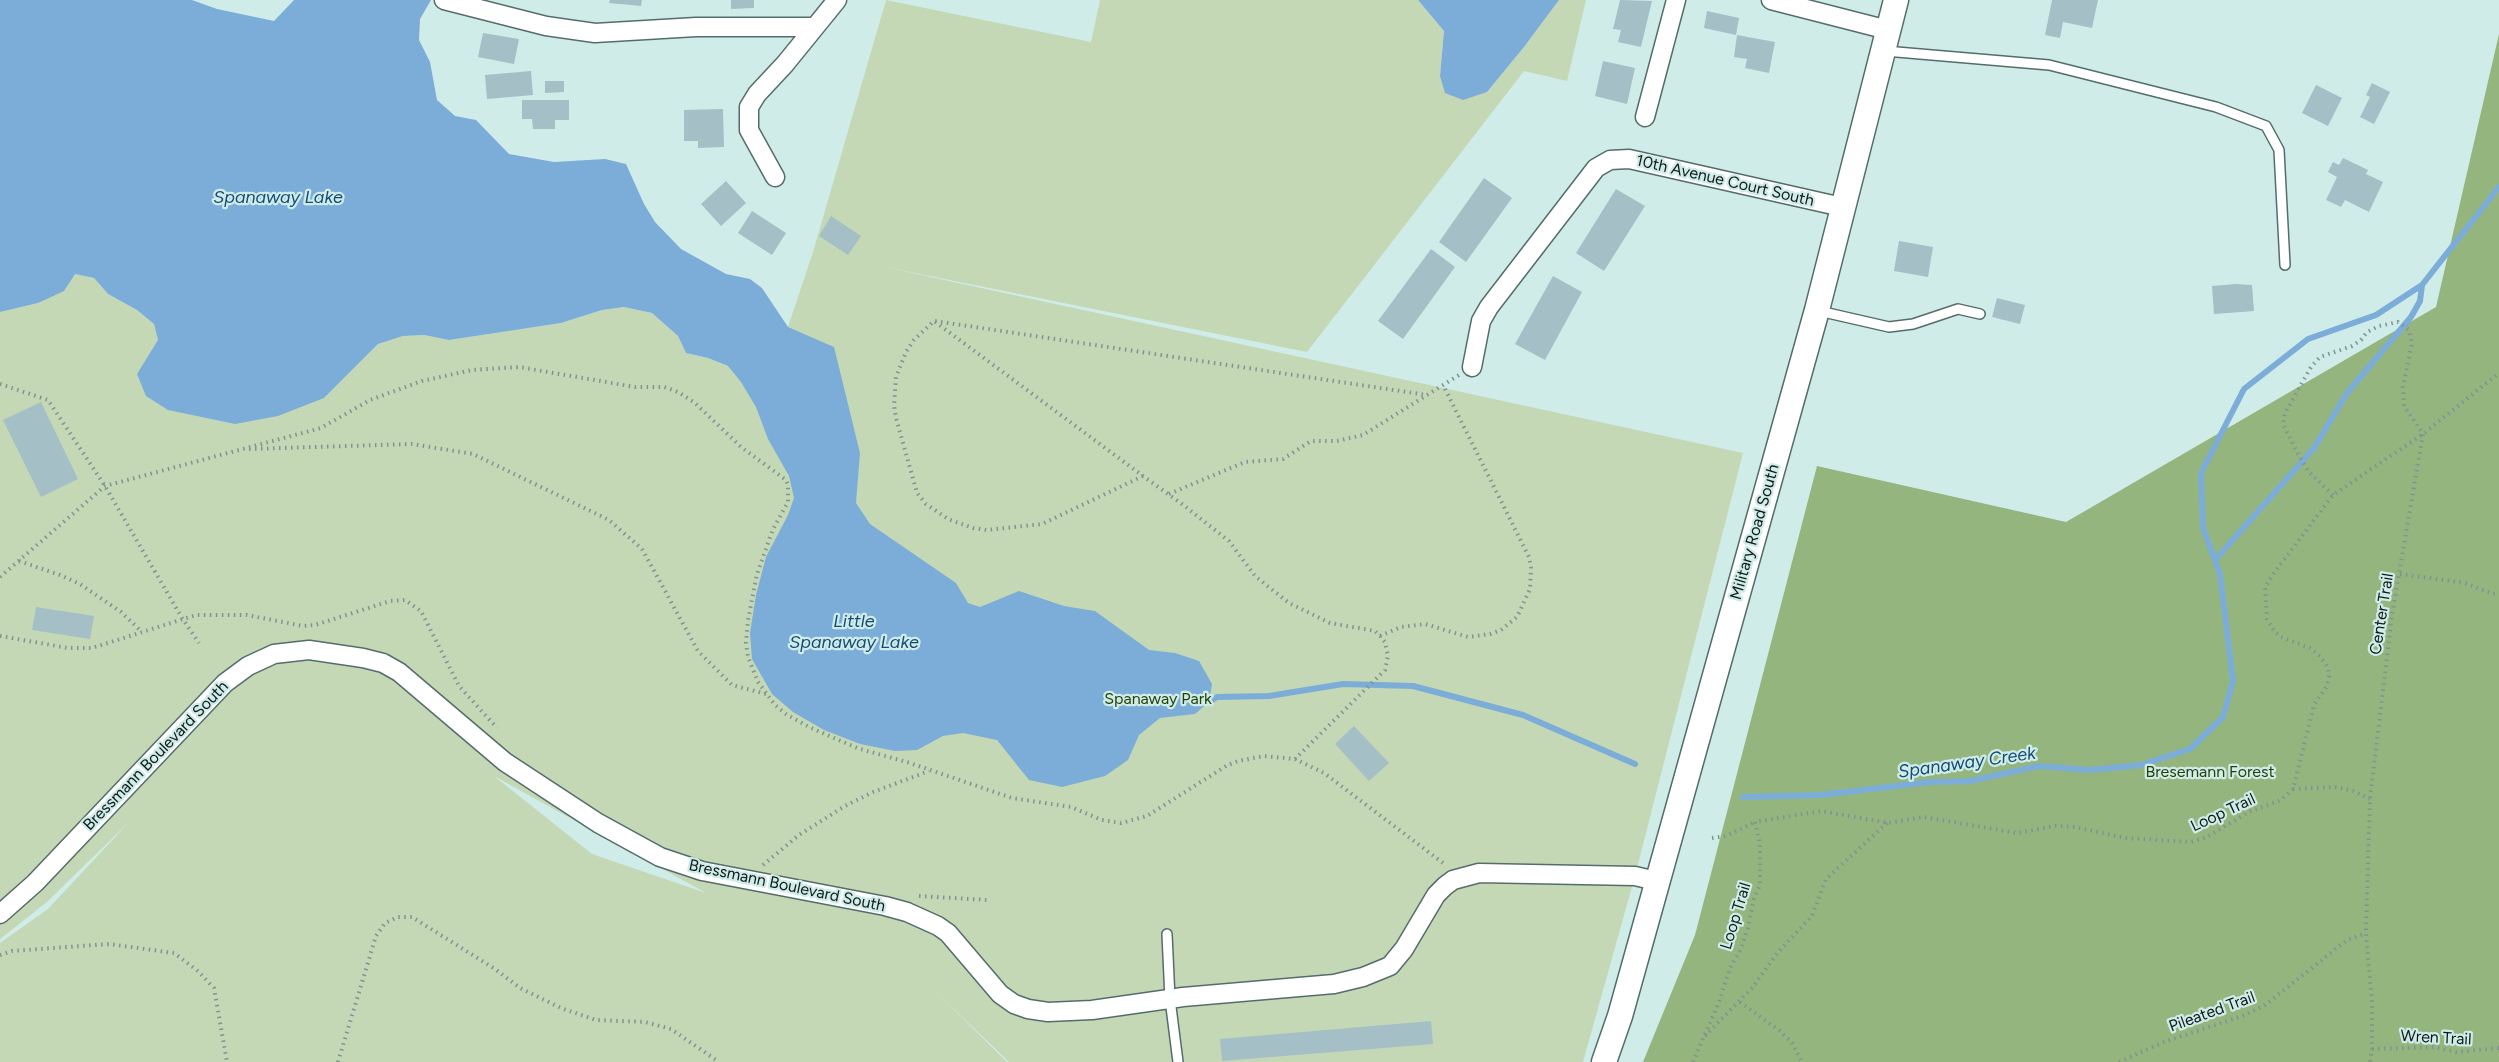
<!DOCTYPE html>
<style>
body{margin:0}
canvas{display:block;background:#cfece9}
</style>
<canvas width="2499" height="1062"></canvas>
<script>
const context = document.querySelector('canvas').getContext('2d');
context.lineJoin = 'round';
function fillPath(path, color) { context.fillStyle = color; context.fill(path, 'evenodd'); }
const shape = rows => new Path2D(rows.map(r => 'M' + r).join(''));
function stroke(path, color, width, dash) { context.strokeStyle = color; context.lineWidth = width; context.lineCap = dash ? 'butt' : 'round'; context.setLineDash(dash || []); context.stroke(path); }
function drawText(font, color, halo, rows, align = 'center') {
  context.font = font + ' Figtree,sans-serif'; context.lineWidth = 4.5; context.setLineDash([]); context.textBaseline = 'middle'; context.strokeStyle = halo; context.fillStyle = color; for (const [text, x, y, turn = 0] of rows) {
    context.save(); context.translate(x, y); context.rotate((+turn || 0) * Math.PI / 180); context.textAlign = isNaN(turn) ? turn : align; if (halo) context.strokeText(text, 0, 0); context.fillText(text, 0, 0); context.restore();
  }
}
fillPath(shape([
 [886,0,1091,42,1100,0,1418,0,1444,31,1440,76,1487,92,1524,47,1559,0,1586,0,1567,81,1524,71,1307,352,880,266,1743,453,1635,876,1583,1062,1009,1062,932,988,1007,1062,0,1062,0,943,48,909,130,821,47,902,0,939,0,312,38,303,75,274,94,278,108,294,137,310,154,324,158,340,152,352,324,398,378,344,403,336,424,335,449,340,561,323,602,310,624,307,652,313,678,336,686,353,708,358,728,366,788,327,813,252],
 [494,776,706,893,592,854]
]), '#c4d8b6');
fillPath(shape([
 [2499,34,2499,1062,1643,1062,1695,935,1817,466,2066,522,2436,307]
]), '#95b57f');
fillPath(shape([
 [0,0,192,0,217,9,274,21,294,0,431,0,420,19,419,40,430,62,437,100,455,116,476,120,509,154,554,162,605,159,626,164,644,204,655,222,681,249,726,274,750,279,762,288,788,327,834,347,860,453,856,503,870,524,956,583,968,603,980,607,1019,591,1064,606,1095,611,1149,650,1175,653,1199,661,1212,684,1209,702,1195,714,1160,718,1139,735,1128,760,1105,776,1062,787,1029,780,997,740,963,733,943,736,917,750,895,751,860,744,824,730,793,712,772,694,752,659,750,633,756,595,766,557,788,515,794,498,789,476,768,439,756,407,741,382,728,366,708,358,686,353,678,336,652,313,624,307,602,310,561,323,449,340,424,335,403,336,378,344,324,398,278,416,235,424,168,410,146,396,137,374,158,340,154,324,137,310,108,294,94,278,75,274,64,291,38,303,0,312],
 [1418,0,1559,0,1524,47,1487,92,1463,100,1445,93,1440,76,1444,31]
]), '#7cadd9');
stroke(shape([
 [2215,560,2314,448,2347,393,2411,317,2420,301,2422,285],
 [1209,702,1217,697,1269,696,1343,684,1413,686,1523,715,1635,764],
 [1743,797,1821,795,1930,782,1970,781,2039,766,2090,770,2141,765,2190,749,2223,717,2233,681,2220,574,2203,528,2201,473,2244,389,2308,339,2376,315,2422,285,2499,187]
]), '#7cadd9', 6);
fillPath(shape([
 [610,0,642,0,641,6,609,3],
 [731,0,754,0,754,8,731,9],
 [1620,0,1652,1,1641,47,1618,42,1621,30,1613,29],
 [2052,0,2098,0,2092,28,2063,22,2060,38,2045,35],
 [1707,11,1739,18,1736,35,1704,28],
 [483,33,519,39,514,64,478,57],
 [1737,35,1775,42,1769,73,1745,68,1747,59,1734,57],
 [1603,61,1635,68,1627,104,1595,96],
 [531,71,533,95,487,99,485,75],
 [545,81,564,81,564,92,545,93],
 [2372,83,2390,92,2374,124,2360,117,2370,97,2366,95],
 [2316,85,2342,98,2328,126,2302,113],
 [522,100,569,100,569,120,555,120,555,129,533,129,532,119,522,119],
 [723,109,724,147,698,148,698,141,684,141,684,110],
 [2343,158,2368,170,2366,174,2383,182,2369,212,2345,200,2341,207,2326,200,2337,177,2328,172,2333,162,2339,165],
 [1484,178,1512,198,1466,262,1439,242],
 [726,181,746,203,721,226,701,204],
 [1616,189,1645,206,1604,271,1576,253],
 [752,211,786,233,772,255,738,233],
 [831,216,861,236,848,255,819,236],
 [1899,241,1933,247,1928,277,1894,271],
 [1431,249,1455,267,1403,339,1378,321],
 [1553,276,1582,292,1545,360,1515,344],
 [2236,284,2252,285,2254,311,2214,314,2212,286],
 [1997,298,2025,305,2020,324,1992,317],
 [41,402,78,479,41,497,3,420],
 [36,607,94,616,90,639,32,630],
 [1354,726,1389,763,1369,781,1335,744],
 [1431,1021,1433,1044,1222,1061,1220,1039]
]), '#a5bfc7');
const lane = shape([
 [1885,51,2049,65,2216,107,2266,126,2279,150,2285,265],
 [1819,311,1889,327,1913,324,1958,309,1980,314],
 [1167,934,1170,999,1178,1062]
]);
const street = shape([
 [444,0,546,26,595,33,696,27,814,27],
 [1771,0,1888,30],
 [1645,117,1676,0],
 [775,177,749,130,749,107,757,94,785,64,837,0],
 [1472,367,1481,321,1489,307,1596,168,1610,160,1629,159,1842,207],
 [0,914,35,883,225,683,248,666,274,654,309,650,363,658,383,663,399,672,505,762,598,823,660,857,702,871,885,906,907,912,938,926,948,933,1000,994,1014,1004,1028,1009,1048,1012,1092,1010,1183,997,1334,984,1363,977,1390,966,1404,949,1436,895,1445,886,1453,880,1479,873,1635,876,1656,881]
]);
const secondary = shape([
 [1604,1062,1620,1016,1817,310,1896,0]
]);
stroke(lane, '#546d6b', 12);
stroke(street, '#546d6b', 21);
stroke(secondary, '#546d6b', 27);
stroke(shape([
 [935,321,1427,395],
 [0,384,48,400,105,486,182,618,199,643],
 [249,449,412,444,473,454,609,520,642,549,698,651,732,685,766,694],
 [1143,476,1042,524,987,530,973,528,948,519,926,504,917,493,896,418,894,405,896,377,906,352,914,340,934,321,1143,476,1168,494,1182,504,1229,541,1255,576,1289,603,1330,623,1375,631,1380,636,1385,642,1388,656,1385,670,1295,759],
 [1169,494,1245,462,1283,459,1311,441,1337,441,1363,435,1459,375],
 [2333,495,2309,472,2298,454,2283,424,2285,413,2311,367,2320,357,2352,346,2361,340,2367,332,2379,326,2398,322,2409,330,2412,343,2403,387,2404,406,2423,434,2392,615,2370,799,2366,933,2372,1004,2372,1049,2370,1062],
 [19,561,60,575,80,584,121,612,141,631],
 [2400,574,2465,583,2493,594,2499,593],
 [0,577,105,486,321,428,370,400,422,381,472,370,519,367,635,387,664,387,678,392,695,403,741,447,786,480,788,485,788,502,773,529,757,574,748,620,746,643,748,657,758,682,775,705,786,714,809,727,857,748,910,763,1012,798,1071,807,1102,820,1121,823,1147,816,1226,766,1238,761,1264,756,1295,759,1324,773,1443,863],
 [0,636,68,648,92,648,196,615,247,615,303,626,315,625,390,601,405,600,421,611,459,686,497,728],
 [1380,636,1401,627,1425,624,1468,637,1490,634,1501,630,1517,617,1530,589,1531,568,1529,557,1443,385],
 [2293,789,2335,787,2353,791,2370,799],
 [1712,838,1726,836,1755,822],
 [763,865,799,835,845,806,873,792,929,771],
 [919,896,987,900],
 [0,955,12,951,109,944,174,953,198,971,214,988,227,1062],
 [1740,1002,1780,1031,1792,1043,1802,1062],
 [1705,1036,1753,987,1778,952,1812,916,1826,879,1887,823],
 [2372,1049,2434,1047,2456,1052,2499,1048],
 [338,1062,376,936,385,923,398,917,412,917,495,969,520,988,561,1008,596,1020,645,1022,671,1029,719,1062],
 [1693,1062,1719,1002,1730,968,1741,949,1748,928,1754,899,1760,885,1760,844,1755,822,1821,811,1888,823,1924,817,2017,833,2055,826,2075,827,2125,838,2190,842,2205,838,2249,812,2281,800,2293,789,2314,705,2327,686,2329,676,2328,668,2320,656,2310,648,2281,637,2275,632,2267,619,2265,588,2274,573,2333,495,2423,434,2499,373],
 [2119,1062,2164,1042,2245,1015,2265,1005,2347,940,2366,933]
]), '#7f9492', 4, [1.5, 4.5]);
stroke(lane, '#fff', 9);
stroke(street, '#fff', 18);
stroke(secondary, '#fff', 24);
drawText('16px', '#0f1918', '#cfece9', [
 ["10th Avenue Court South",1725,181,13],
 ["Military Road South",1755,532,-74],
 ["Center Trail",2382,614,-81],
 ["Bressmann Boulevard South",156,756,-46],
 ["Loop Trail",2223,813,-25],
 ["Bressmann Boulevard South",787,886,12],
 ["Loop Trail",1736,916,-73],
 ["Pileated Trail",2212,1012,-20],
 ["Wren Trail",2436,1038,3]
]);
drawText('16px', '#244106', '#cfece9', [
 ["Spanaway Park",1158,699],
 ["Bresemann Forest",2210,772]
]);
drawText('italic 18px', '#154c76', '#cfece9', [
 ["Spanaway Lake",278,198],
 ["Little",854,622],
 ["Spanaway Lake",854,643],
 ["Spanaway Creek",1967,763,-8]
]);
</script>
